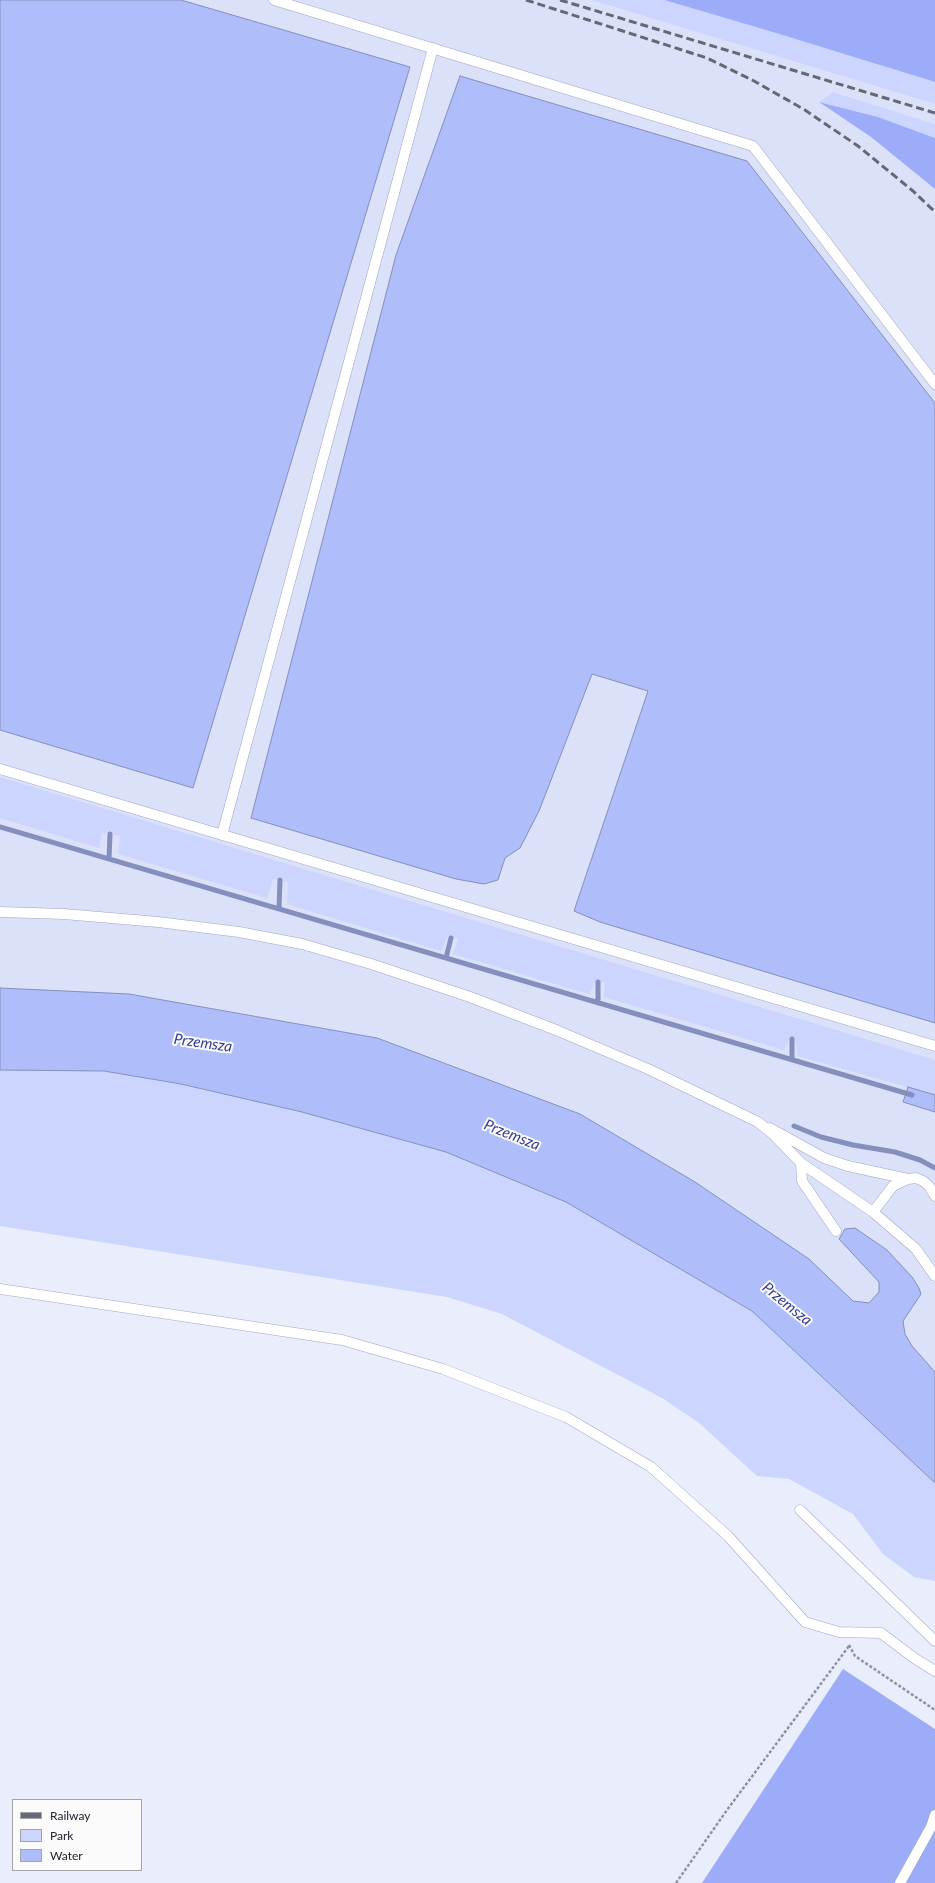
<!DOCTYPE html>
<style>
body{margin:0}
#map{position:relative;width:935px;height:1883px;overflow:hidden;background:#eaedfb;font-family:Lato,sans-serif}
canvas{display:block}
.legend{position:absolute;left:12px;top:1799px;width:130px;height:72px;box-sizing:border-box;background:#fbfbfb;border:1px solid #a3a5a9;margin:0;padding:5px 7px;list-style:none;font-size:12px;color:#20232f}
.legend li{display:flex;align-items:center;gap:8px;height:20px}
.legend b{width:20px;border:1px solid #a3a5a9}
</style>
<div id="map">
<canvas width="935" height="1883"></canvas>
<ul class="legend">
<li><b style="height:5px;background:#656875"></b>Railway</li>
<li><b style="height:11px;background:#cbd5fe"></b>Park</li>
<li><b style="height:11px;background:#afbdfa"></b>Water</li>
</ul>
</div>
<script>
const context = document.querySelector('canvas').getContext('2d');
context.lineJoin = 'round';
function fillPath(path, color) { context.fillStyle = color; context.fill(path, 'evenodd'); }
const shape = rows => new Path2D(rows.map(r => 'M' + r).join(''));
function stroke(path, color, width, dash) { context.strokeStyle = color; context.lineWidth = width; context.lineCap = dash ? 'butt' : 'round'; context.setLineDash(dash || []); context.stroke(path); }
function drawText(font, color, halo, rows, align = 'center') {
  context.font = font + ' Lato,sans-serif'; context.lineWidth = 4; context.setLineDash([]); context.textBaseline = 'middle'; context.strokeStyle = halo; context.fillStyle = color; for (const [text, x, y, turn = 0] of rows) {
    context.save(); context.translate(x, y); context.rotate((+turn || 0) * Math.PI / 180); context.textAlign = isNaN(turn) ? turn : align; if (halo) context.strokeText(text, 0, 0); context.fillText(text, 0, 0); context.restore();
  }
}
fillPath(shape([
 [0,0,591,0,935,104,935,124,833,92,819,102,871,137,935,189,935,1372,912,1346,853,1301,809,1259,695,1182,580,1114,377,1038,129,994,0,988]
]), '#dbe1f9');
fillPath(shape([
 [591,0,664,0,766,30,935,82,935,104],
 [833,92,935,124,935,138,878,117,819,102],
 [0,777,935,1060,935,1095,798,1056,795,1039,789,1040,784,1050,604,997,605,982,595,982,589,994,453,954,458,939,447,937,441,951,287,904,288,882,273,879,267,898,118,854,120,836,102,833,99,848,0,818],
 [0,1070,104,1071,181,1084,302,1112,446,1152,566,1202,752,1311,935,1483,935,1581,914,1577,883,1554,853,1514,789,1479,757,1476,699,1423,662,1398,502,1314,447,1297,0,1226]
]), '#cbd5fe');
fillPath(shape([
 [664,0,935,0,935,82,766,30],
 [819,102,878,117,935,138,935,189,871,137],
 [843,1669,935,1729,935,1883,702,1883]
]), '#9cacf8');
const water = shape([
 [0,0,181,0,410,67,193,788,0,730,0,0],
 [460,76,747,161,935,403,935,1023,600,922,574,911,648,691,592,674,539,811,520,848,505,858,498,880,484,884,456,879,251,818,396,255,460,76],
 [0,988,129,994,377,1038,580,1114,695,1182,809,1259,853,1301,869,1303,879,1292,879,1282,839,1239,845,1229,855,1228,887,1250,912,1277,919,1288,921,1294,903,1321,905,1334,912,1346,935,1372,935,1483,752,1311,566,1202,446,1152,302,1112,181,1084,104,1071,0,1070,0,988],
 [908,1087,935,1095,935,1112,903,1102,908,1087]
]);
fillPath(water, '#afbdfa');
stroke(water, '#848fbd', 1);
stroke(shape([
 [0,827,912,1095],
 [109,859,110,834],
 [279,909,280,880],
 [446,958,451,938],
 [598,1003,598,982],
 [792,1039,792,1060],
 [794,1126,821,1137,853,1145,895,1152,920,1160,935,1168]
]), '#848fbd', 5);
const service = shape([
 [274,0,753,146,935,384],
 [0,769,935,1046],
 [222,835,433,48],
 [0,912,64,914,158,922,239,932,302,944,371,964,470,997,556,1030,648,1069,758,1122,773,1134,801,1163,873,1212,916,1249,935,1276],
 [770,1128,824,1158,848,1166,908,1179],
 [801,1163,802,1181,836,1231],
 [873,1212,893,1186,908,1179,916,1178,923,1181,929,1186,935,1196],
 [0,1289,342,1340,443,1369,566,1417,651,1467,728,1536,805,1622,839,1632,881,1633,914,1658,935,1671],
 [800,1510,935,1641],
 [900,1883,931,1827,935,1815]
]);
stroke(service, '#a0a7c6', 11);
stroke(shape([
 [849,1645,855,1656,935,1710],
 [676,1883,727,1810,849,1646]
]), '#8f929f', 2.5, [3, 2]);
stroke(service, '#fff', 10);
stroke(shape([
 [526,0,707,58,754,81,805,110,858,146,913,191,935,212],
 [560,0,935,113]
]), '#656875', 3, [8, 4]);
drawText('italic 15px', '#333a91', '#fbfbfb', [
 ["Przemsza",203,1043,8],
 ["Przemsza",512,1135,22],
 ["Przemsza",787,1304,39]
]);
</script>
